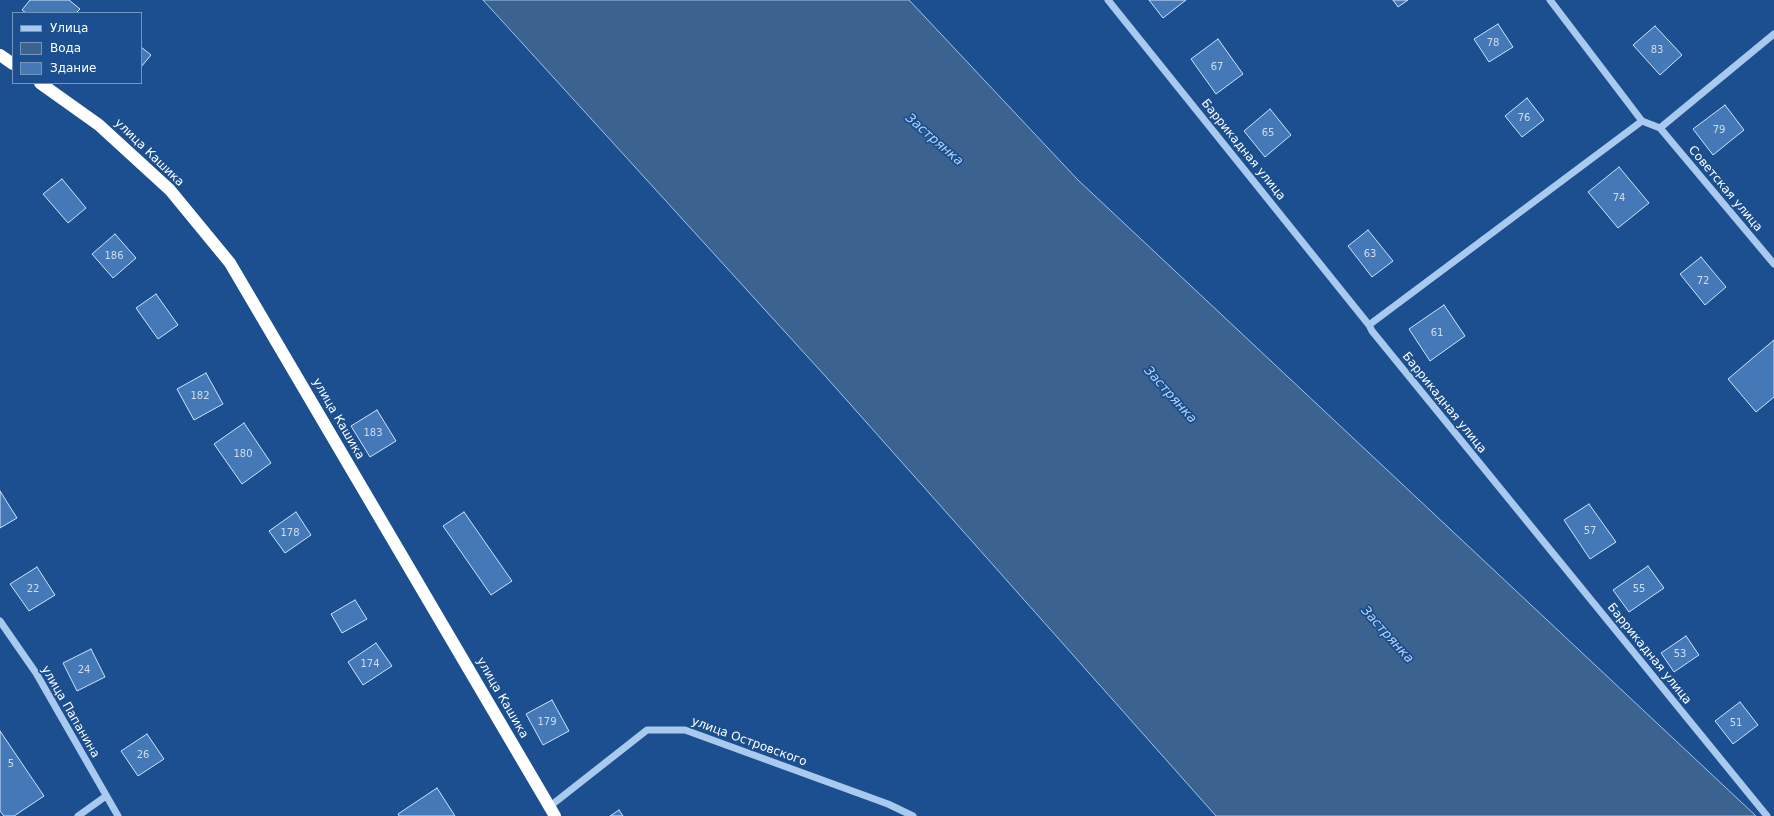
<!DOCTYPE html>
<meta charset="utf-8">
<style>
body{margin:0}
#map{position:relative;width:1774px;height:816px;overflow:hidden;background:#1b4f8f;font-family:"DejaVu Sans",sans-serif}
canvas{display:block}
.legend{position:absolute;left:12px;top:12px;width:130px;height:72px;box-sizing:border-box;background:#1b4f8f;border:1px solid #7695bc;margin:0;padding:5px 7px;list-style:none;font-size:12px;color:#fff}
.legend li{display:flex;align-items:center;gap:8px;height:20px}
.legend b{width:20px;border:1px solid #7695bc}
</style>
<div id="map">
<canvas width="1774" height="816"></canvas>
<ul class="legend">
<li><b style="height:5px;background:#a9c9ee"></b>Улица</li>
<li><b style="height:11px;background:#3c6290"></b>Вода</li>
<li><b style="height:11px;background:#4478b7"></b>Здание</li>
</ul>
</div>
<script>
const context = document.querySelector('canvas').getContext('2d');
context.lineJoin = 'round';
function fillPath(path, color) { context.fillStyle = color; context.fill(path, 'evenodd'); }
const shape = rows => new Path2D(rows.map(r => 'M' + r).join(''));
function stroke(path, color, width, dash) { context.strokeStyle = color; context.lineWidth = width; context.lineCap = dash ? 'butt' : 'round'; context.setLineDash(dash || []); context.stroke(path); }
function drawText(font, color, halo, rows, align = 'center') {
  context.font = font + ' "DejaVu Sans",sans-serif'; context.lineWidth = 3.5; context.setLineDash([]); context.textBaseline = 'middle'; context.strokeStyle = halo; context.fillStyle = color; for (const [text, x, y, turn = 0] of rows) {
    context.save(); context.translate(x, y); context.rotate((+turn || 0) * Math.PI / 180); context.textAlign = isNaN(turn) ? turn : align; if (halo) context.strokeText(text, 0, 0); context.fillText(text, 0, 0); context.restore();
  }
}
const water = shape([
 [483,0,909,0,1078,180,1756,816,1216,816,827,378,483,0]
]);
fillPath(water, '#3c6290');
stroke(water, '#9cc4f0', 1);
const building = shape([
 [30,0,69,0,80,9,76,13,26,13,22,10,30,0],
 [1149,0,1186,0,1163,18,1149,0],
 [1393,0,1408,0,1398,7,1393,0],
 [1498,24,1513,47,1489,62,1474,39,1498,24],
 [1655,26,1682,55,1660,75,1633,45,1655,26],
 [1218,39,1243,74,1216,94,1191,59,1218,39],
 [141,47,151,55,141,67,141,47],
 [1527,98,1544,120,1522,137,1505,116,1527,98],
 [1725,105,1744,130,1713,155,1693,129,1725,105],
 [1270,109,1291,135,1265,157,1244,131,1270,109],
 [1619,167,1649,203,1618,228,1588,192,1619,167],
 [62,179,86,208,68,223,43,194,62,179],
 [1368,230,1393,261,1372,277,1348,246,1368,230],
 [115,234,136,258,113,278,92,254,115,234],
 [1701,257,1726,287,1705,305,1680,274,1701,257],
 [156,294,178,325,158,339,136,308,156,294],
 [1444,305,1465,336,1430,361,1409,329,1444,305],
 [1774,340,1774,397,1756,412,1728,379,1774,340],
 [206,373,223,404,194,420,177,389,206,373],
 [377,410,396,441,370,457,351,426,377,410],
 [244,423,271,463,242,484,214,444,244,423],
 [0,491,17,518,0,528,0,491],
 [1589,504,1616,542,1590,559,1564,520,1589,504],
 [296,512,311,535,285,553,269,531,296,512],
 [464,512,512,581,491,595,443,526,464,512],
 [1648,566,1664,588,1629,612,1613,590,1648,566],
 [37,567,55,595,29,611,10,584,37,567],
 [355,600,367,619,342,633,331,614,355,600],
 [1686,636,1699,655,1674,672,1661,653,1686,636],
 [376,643,392,666,363,685,348,662,376,643],
 [91,649,105,677,77,691,63,663,91,649],
 [552,700,569,731,543,745,526,714,552,700],
 [1740,702,1758,725,1733,744,1715,721,1740,702],
 [0,731,44,796,14,816,4,816,0,811,0,731],
 [147,734,164,759,138,776,121,751,147,734],
 [437,788,455,816,399,816,398,814,437,788],
 [619,810,623,816,610,816,619,810]
]);
fillPath(building, '#4478b7');
stroke(building, '#cfe3fa', 1);
stroke(shape([
 [1108,0,1369,325,1372,331,1767,816],
 [1550,0,1642,121,1660,128,1774,264],
 [1660,128,1774,34],
 [1369,325,1642,121],
 [0,621,36,673,118,816],
 [549,807,647,730,685,730,888,804,913,816],
 [78,816,106,796]
]), '#a9c9ee', 7);
stroke(shape([
 [0,55,13,64],
 [40,83,99,125,170,190,230,263,555,816]
]), '#fff', 12);
drawText('10px', '#d0dded', null, [
 ["78",1493,43],
 ["83",1657,50],
 ["67",1217,67],
 ["76",1524,118],
 ["79",1719,130],
 ["65",1268,133],
 ["74",1619,198],
 ["63",1370,254],
 ["186",114,256],
 ["72",1703,281],
 ["61",1437,333],
 ["182",200,396],
 ["183",373,433],
 ["180",243,454],
 ["57",1590,531],
 ["178",290,533],
 ["22",33,589],
 ["55",1639,589],
 ["53",1680,654],
 ["174",370,664],
 ["24",84,670],
 ["179",547,722],
 ["51",1736,723],
 ["26",143,755],
 ["5",11,764]
]);
drawText('12px', '#fff', '#1b4f8f', [
 ["Баррикадная улица",1243,150,51],
 ["улица Кашика",149,153,44],
 ["Советская улица",1725,189,50],
 ["Баррикадная улица",1444,403,51],
 ["улица Кашика",338,419,60],
 ["Баррикадная улица",1649,654,51],
 ["улица Кашика",502,698,60],
 ["улица Папанина",70,712,60],
 ["улица Островского",749,742,20]
]);
drawText('italic 13px', '#b5d3f5', '#1b4f8f', [
 ["Застрянка",934,140,41],
 ["Застрянка",1170,395,48],
 ["Застрянка",1387,635,48]
]);
</script>
